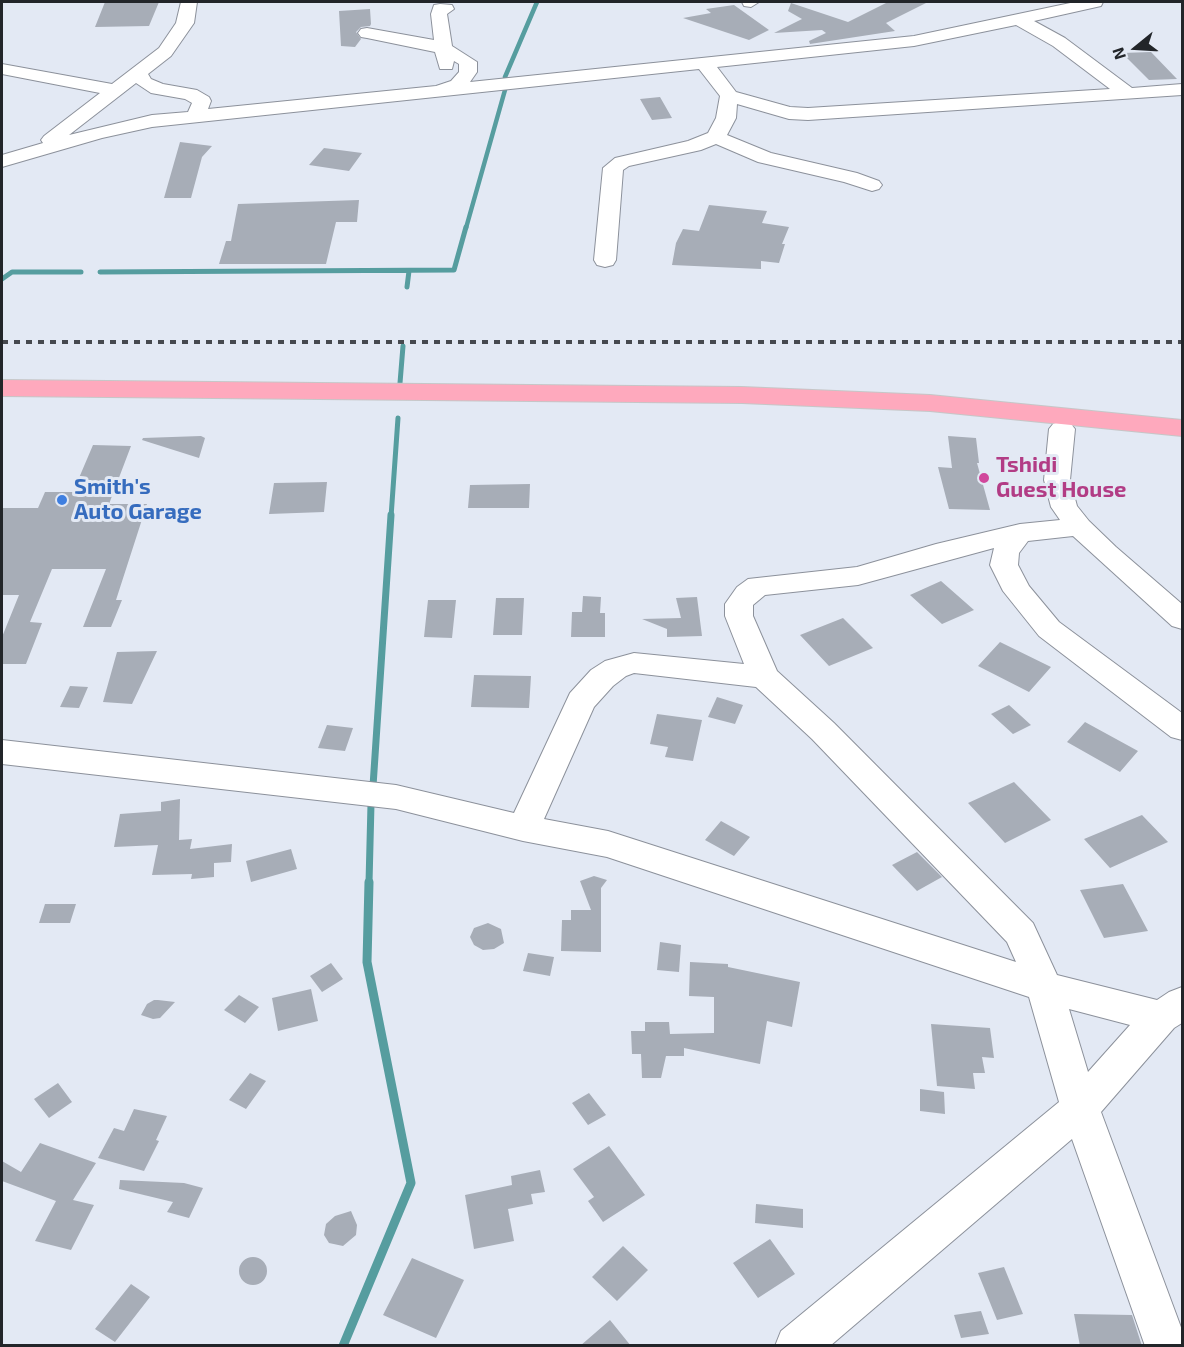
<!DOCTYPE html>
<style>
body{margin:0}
#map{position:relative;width:1184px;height:1347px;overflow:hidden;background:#e3e9f4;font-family:"Exo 2",sans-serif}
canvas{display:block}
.frame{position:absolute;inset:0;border:3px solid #222529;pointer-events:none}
.north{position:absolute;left:1106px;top:18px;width:60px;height:60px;-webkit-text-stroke:4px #e3e9f4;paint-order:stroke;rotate:252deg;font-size:16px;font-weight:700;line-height:24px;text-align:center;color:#222529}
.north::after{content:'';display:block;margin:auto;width:21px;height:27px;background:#222529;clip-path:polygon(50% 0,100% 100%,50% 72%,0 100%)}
</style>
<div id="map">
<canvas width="1184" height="1347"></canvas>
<div class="frame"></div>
<div class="north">N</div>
</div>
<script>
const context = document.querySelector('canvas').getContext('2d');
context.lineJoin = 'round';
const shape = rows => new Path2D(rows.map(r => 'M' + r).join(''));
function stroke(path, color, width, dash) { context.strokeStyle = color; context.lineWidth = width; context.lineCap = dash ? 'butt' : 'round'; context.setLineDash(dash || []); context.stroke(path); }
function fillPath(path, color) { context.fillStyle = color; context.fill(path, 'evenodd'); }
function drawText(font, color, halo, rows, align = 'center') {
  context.font = font + ' "Exo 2",sans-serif'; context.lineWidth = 6; context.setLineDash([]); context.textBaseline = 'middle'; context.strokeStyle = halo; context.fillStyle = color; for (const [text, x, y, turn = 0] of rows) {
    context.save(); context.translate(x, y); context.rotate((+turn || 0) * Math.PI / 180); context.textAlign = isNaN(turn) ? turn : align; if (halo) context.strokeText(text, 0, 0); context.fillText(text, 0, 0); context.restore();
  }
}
stroke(shape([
 [505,77,537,2],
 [466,228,505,90]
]), '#569d9f', 4.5);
stroke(shape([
 [100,272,454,270,466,227],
 [2,279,12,272,81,272],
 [407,287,409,271],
 [400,383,403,346],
 [391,517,398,418]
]), '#569d9f', 5);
stroke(shape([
 [373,786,391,515],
 [369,883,371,804]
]), '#569d9f', 7);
stroke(shape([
 [343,1346,411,1183,367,962,369,882]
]), '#569d9f', 9);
fillPath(shape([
 [105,2,159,2,149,26,95,27],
 [888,2,928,2,886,23,895,31,810,44,809,41,826,33,822,30,774,33,802,19,788,11,791,3,848,22],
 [734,5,769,30,749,40,683,18,711,13,706,9],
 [370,9,371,24,370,26,361,27,356,32,361,39,355,47,341,46,339,11],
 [1151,52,1177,79,1149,80,1122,53],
 [660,97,672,118,652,120,640,99],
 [180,142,212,146,202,157,191,198,164,198],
 [324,148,362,153,349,171,309,165],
 [359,200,357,222,336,222,326,264,219,264,226,241,231,241,238,204],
 [709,205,767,211,762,223,789,227,782,244,785,244,779,263,761,261,761,269,672,265,676,243,683,229,699,231],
 [201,436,205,438,199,458,142,440,143,438],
 [948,436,976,438,979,463,977,463,990,510,949,509,938,467,952,468],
 [93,445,131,446,109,504,147,504,116,600,122,600,111,627,83,627,106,569,52,569,30,622,42,623,26,664,2,664,2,637,19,595,2,595,2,508,38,508,45,492,73,492],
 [327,482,324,512,269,514,274,483],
 [530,484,529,508,468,508,470,485],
 [941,581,974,610,942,624,910,595],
 [583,596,601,597,600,613,605,613,605,637,571,637,572,612,582,612],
 [697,597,702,636,667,637,667,629,642,619,681,618,676,598],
 [496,598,524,598,522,635,493,635],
 [428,600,456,600,452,638,424,637],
 [843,618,873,648,829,666,800,635],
 [1000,642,1051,667,1029,692,978,666],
 [157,651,132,704,103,702,117,652],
 [474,675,531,676,529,708,471,707],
 [70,686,88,687,79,708,60,707],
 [717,697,743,705,735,724,708,717],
 [1009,705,1031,725,1013,734,991,714],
 [657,714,702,720,693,761,665,757,668,747,650,744],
 [1085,722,1138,751,1120,772,1067,742],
 [327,725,353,728,345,751,318,748],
 [1014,782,1051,820,1005,843,968,803],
 [180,799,179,840,192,839,190,849,232,844,231,862,214,863,214,877,191,879,192,874,152,875,158,845,114,847,120,814,161,811,161,802],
 [1142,815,1168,842,1110,868,1084,839],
 [721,821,750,837,734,856,705,840],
 [291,849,297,869,251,882,246,861],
 [917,852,942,877,917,891,892,865],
 [594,876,607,880,601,888,601,952,561,951,562,920,571,920,571,910,591,910,580,881],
 [1123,884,1148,931,1104,938,1080,890],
 [45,904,76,904,70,923,39,923],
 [488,923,501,929,504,943,494,949,483,950,474,945,470,937,474,928],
 [660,942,681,945,679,972,657,970],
 [528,953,554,957,550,976,523,971],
 [690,962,728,964,728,967,800,982,792,1027,767,1021,760,1064,684,1048,684,1056,666,1056,661,1078,642,1078,641,1054,632,1054,631,1031,645,1031,645,1022,669,1022,670,1034,714,1033,714,997,689,996],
 [331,963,343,979,322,992,310,976],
 [311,989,318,1021,278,1031,272,998],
 [239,995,259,1007,245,1023,224,1010],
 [154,1000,158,1000,175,1002,160,1018,153,1019,141,1015,147,1004],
 [931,1024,990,1028,994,1058,982,1057,985,1073,973,1073,975,1089,937,1086],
 [250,1073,266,1081,246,1109,229,1100],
 [58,1083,72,1102,49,1118,34,1099],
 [920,1089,944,1092,945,1114,920,1111],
 [589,1093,606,1115,588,1125,572,1103],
 [134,1109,167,1116,156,1140,159,1141,144,1171,98,1158,114,1128,124,1131],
 [40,1143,96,1163,73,1200,94,1205,71,1250,35,1241,56,1201,2,1181,2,1161,21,1172],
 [609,1146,645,1195,603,1222,588,1201,594,1197,573,1169],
 [540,1170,545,1192,531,1194,533,1204,508,1209,514,1241,474,1249,465,1195,512,1185,511,1176],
 [120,1180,184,1183,203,1188,189,1218,167,1212,173,1202,119,1189],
 [756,1204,803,1209,803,1228,755,1223],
 [351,1211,357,1225,356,1235,343,1246,329,1243,324,1235,326,1224,335,1216],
 [770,1239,795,1274,758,1298,733,1263],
 [623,1246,648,1270,617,1301,592,1277],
 '239 1271a14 14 0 1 1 28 0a14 14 0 1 1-28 0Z',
 [412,1258,464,1280,436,1338,383,1315],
 [1004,1267,1023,1314,997,1320,978,1273],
 [131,1284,150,1297,115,1342,95,1329],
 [981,1311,989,1334,961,1338,954,1315],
 [1074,1314,1132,1315,1142,1346,1080,1346],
 [610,1320,631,1346,580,1346]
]), '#a7adb7');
const minor = shape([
 [181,2,197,2,194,23,171,56,148,74,151,79,163,84,197,90,209,97,211,101,208,109,436,86,451,81,459,72,459,64,454,61,452,69,440,69,435,52,367,38,361,37,358,33,361,29,367,28,434,40,431,14,434,5,440,4,452,5,454,9,447,14,452,46,477,62,477,72,470,82,914,36,1075,2,1103,2,1101,6,1034,21,1065,38,1132,88,1182,84,1182,95,808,120,789,119,737,104,736,118,727,135,771,153,857,173,879,181,882,185,879,189,872,191,844,182,758,162,716,144,701,150,629,166,623,170,616,260,613,265,605,267,597,265,594,260,603,168,615,158,688,141,708,133,716,118,720,96,699,69,152,127,102,138,2,167,2,155,43,143,41,140,44,136,100,93,2,74,2,64,112,84,159,48,176,23,181,2],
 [1016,25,1053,46,1110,89,808,108,790,107,736,92,717,67,914,46,1016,25],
 [136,83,151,93,185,99,192,103,188,112,152,115,69,135,136,83],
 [742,2,759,2,751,7,744,6,742,2],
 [1062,421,1071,424,1075,429,1070,480,1077,506,1089,521,1116,547,1182,604,1182,629,1172,626,1073,536,1028,541,1019,553,1018,565,1029,586,1059,622,1182,713,1182,740,1171,737,1039,636,1003,591,990,565,994,548,858,585,765,595,753,605,753,616,777,671,834,723,1033,923,1057,975,1157,1000,1169,992,1182,987,1182,1023,1174,1028,1101,1112,1182,1330,1182,1346,1145,1346,1072,1139,830,1346,775,1346,781,1331,1059,1102,1029,997,607,857,523,841,396,809,2,764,2,740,396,785,514,813,570,693,591,670,605,661,634,653,744,664,725,616,725,604,737,587,748,579,857,567,936,544,1020,524,1060,520,1051,507,1044,480,1049,429,1053,424,1062,421],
 [634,673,756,687,812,739,1007,942,1016,962,608,831,544,819,594,707,613,686,626,676,634,673],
 [1069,1009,1130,1025,1088,1072,1069,1009]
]);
const highway = shape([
 [2,380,742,387,930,395,1182,420,1182,436,930,411,742,403,2,396,2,380]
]);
stroke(minor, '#8c919b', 2);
stroke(highway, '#c6c6c7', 2);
fillPath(minor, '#fff');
fillPath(highway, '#fea9bd');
stroke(shape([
 [2,342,1182,342]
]), '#46494f', 4, [6, 6]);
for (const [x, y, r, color] of [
 [984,478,6,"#d1479c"],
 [62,500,6,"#3f7fe0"]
]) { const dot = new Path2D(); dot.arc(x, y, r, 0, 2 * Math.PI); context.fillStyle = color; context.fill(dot); stroke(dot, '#e3e9f4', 2); }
drawText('bold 22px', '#b23c85', '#e3e9f4', [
 ["Tshidi",996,465],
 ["Guest House",996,490]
], 'left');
drawText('bold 22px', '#366cbe', '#e3e9f4', [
 ["Smith's",74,487],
 ["Auto Garage",74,512]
], 'left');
</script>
